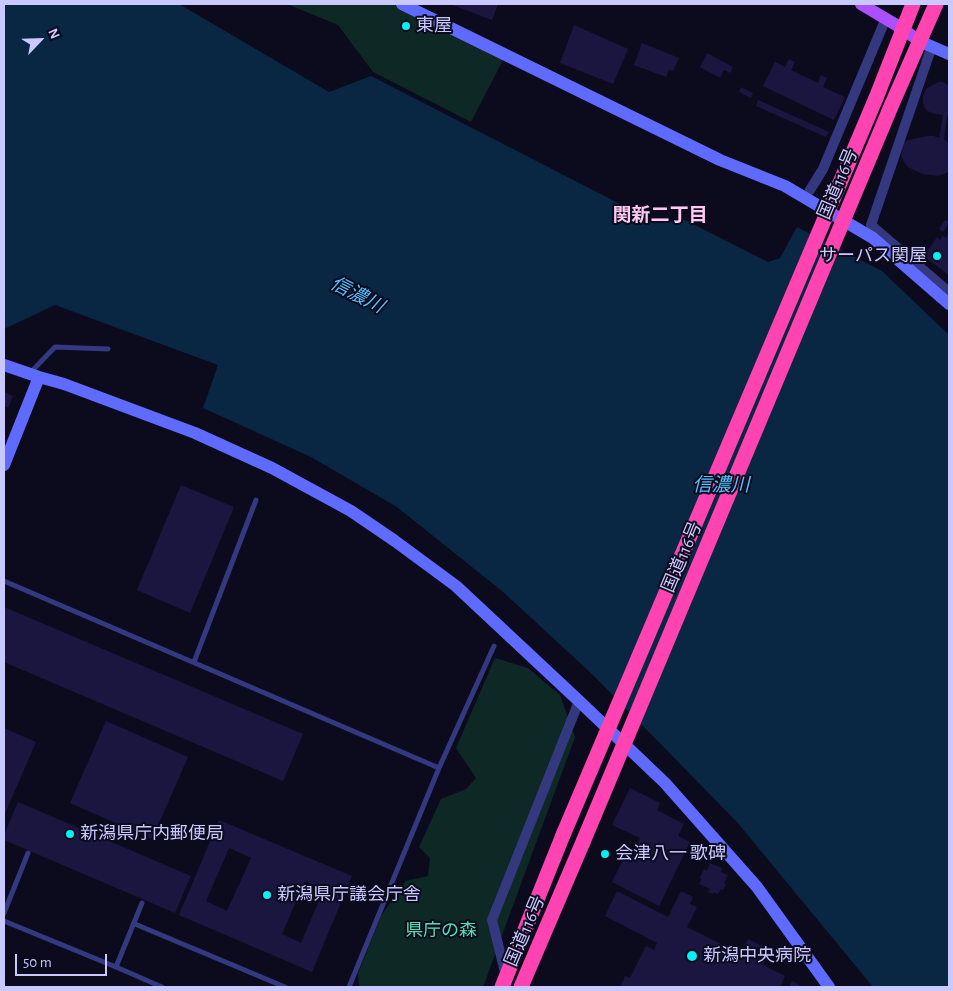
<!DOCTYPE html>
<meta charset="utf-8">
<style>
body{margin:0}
#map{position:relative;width:953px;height:991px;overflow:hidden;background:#0c0b1e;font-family:"Alegreya Sans",sans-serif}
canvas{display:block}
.frame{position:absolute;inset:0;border:5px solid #c9c8ff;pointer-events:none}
.north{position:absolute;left:15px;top:15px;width:50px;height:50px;-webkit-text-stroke:4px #0c0b1e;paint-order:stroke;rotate:66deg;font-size:14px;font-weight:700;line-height:20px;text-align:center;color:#c9c8ff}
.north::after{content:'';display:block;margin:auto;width:18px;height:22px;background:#c9c8ff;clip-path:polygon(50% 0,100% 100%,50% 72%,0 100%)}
.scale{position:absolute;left:15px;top:954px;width:92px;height:22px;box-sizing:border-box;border:2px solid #c9c8ff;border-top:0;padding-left:6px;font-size:15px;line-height:18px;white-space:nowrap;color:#c9c8ff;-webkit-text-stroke:4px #0c0b1e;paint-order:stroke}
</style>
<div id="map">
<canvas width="953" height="991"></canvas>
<div class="frame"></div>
<div class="north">N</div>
<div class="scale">50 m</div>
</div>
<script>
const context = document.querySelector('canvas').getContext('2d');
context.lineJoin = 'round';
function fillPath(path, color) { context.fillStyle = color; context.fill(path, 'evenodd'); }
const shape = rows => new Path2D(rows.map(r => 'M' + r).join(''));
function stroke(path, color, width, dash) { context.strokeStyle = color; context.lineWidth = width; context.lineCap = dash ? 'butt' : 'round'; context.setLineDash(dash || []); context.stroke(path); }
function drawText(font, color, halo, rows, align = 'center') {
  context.font = font + ' "Alegreya Sans","Noto Sans JP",sans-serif'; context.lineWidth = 4; context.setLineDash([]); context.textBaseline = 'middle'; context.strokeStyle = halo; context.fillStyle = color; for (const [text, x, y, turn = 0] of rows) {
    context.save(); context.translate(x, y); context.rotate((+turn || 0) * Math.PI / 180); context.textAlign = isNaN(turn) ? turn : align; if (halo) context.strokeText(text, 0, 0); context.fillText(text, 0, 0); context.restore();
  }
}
fillPath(shape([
 [287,4,393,4,504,58,471,122,373,72,338,25],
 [495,658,528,668,560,695,575,737,483,987,359,987,358,974,381,916,406,881,428,876,430,858,419,847,441,799,466,789,476,778,456,748]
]), '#0e2825');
fillPath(shape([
 [4,4,179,4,329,92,371,76,657,223,685,220,768,262,780,258,797,227,882,271,949,335,949,987,873,987,737,822,592,674,502,591,397,507,311,457,203,408,218,365,55,305,4,329]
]), '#092643');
fillPath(shape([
 [450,4,498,4,492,20],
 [402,21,412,26,409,32,399,27],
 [574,25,628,49,613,84,560,63],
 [642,43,679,58,673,71,669,69,666,77,634,65],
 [707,53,733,67,730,73,724,70,720,78,700,67],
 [789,59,795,62,791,70,818,83,821,75,827,78,823,87,845,97,834,120,763,86,775,62,785,67],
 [938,82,943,82,949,86,949,116,947,116,944,140,949,143,949,172,938,176,922,174,908,167,904,162,901,155,904,143,908,140,928,136,934,136,939,138,943,115,932,113,927,111,924,106,923,102,923,96,926,89],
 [741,87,753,93,751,98,739,92],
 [758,100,829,132,826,137,756,106],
 [945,220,949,222,943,232,939,229],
 [949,233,949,275,926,258,926,253,937,237,940,240,943,236,946,238],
 [4,392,13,396,8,408,4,406],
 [181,485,234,507,190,613,137,590],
 [4,607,303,734,283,781,4,662],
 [106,721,188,757,152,839,70,803],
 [4,728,36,742,4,816],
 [630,788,660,803,657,810,684,824,678,836,690,842,659,906,612,882,629,847,634,850,640,838,612,825],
 [18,802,191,876,175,913,4,840,4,835],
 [219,820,352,876,312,972,179,915],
 [229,848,251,858,227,911,206,901],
 [305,881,324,889,301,943,282,934],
 [710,863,722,868,721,872,728,875,724,883,726,884,723,890,721,889,718,894,714,892,713,894,708,892,710,889,699,884,702,879,700,878,704,869,707,871],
 [617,891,668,917,681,891,693,897,690,904,697,907,687,927,741,954,748,939,770,950,763,965,785,976,780,987,620,987,625,976,630,978,646,946,654,950,657,943,605,916],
 [792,981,800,985,799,987,789,987]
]), '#1a1640');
stroke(shape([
 [30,373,55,347,108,349],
 [4,581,439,768],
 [194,662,256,500],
 [4,913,28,853],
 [4,921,116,967,162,987],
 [135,924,285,987],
 [116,967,142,903],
 [349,987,439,768,494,646]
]), '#33387f', 5);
stroke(shape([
 [932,46,871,225,949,292],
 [810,190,823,169,886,18],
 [506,976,492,920,579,701]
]), '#33387f', 10);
stroke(shape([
 [402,4,720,160,785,186,873,238,949,304],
 [919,41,949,54],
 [4,365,39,377,64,384,195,433,272,468,351,511,395,541,456,586,579,701,665,783,757,887,829,987],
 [4,465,39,377]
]), '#5f6bff', 12);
stroke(shape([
 [861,4,903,29,919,41]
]), '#ab4fff', 12);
stroke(shape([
 [876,98,913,4],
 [892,104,936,4],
 [502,987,563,835],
 [521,987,583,842]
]), '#ff43b0', 15);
stroke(shape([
 [563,835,876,98],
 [583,842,892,104]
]), '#ff43b0', 15);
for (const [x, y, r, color] of [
 [406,26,5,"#00f3f2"],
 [937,256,5,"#00f3f2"],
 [70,834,5,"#00f3f2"],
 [605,854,5,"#00f3f2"],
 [267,895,5,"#00f3f2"],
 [692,956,6,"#00f3f2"]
]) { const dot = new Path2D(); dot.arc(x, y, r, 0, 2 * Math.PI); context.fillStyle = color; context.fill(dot); stroke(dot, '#0c0b1e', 2); }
drawText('18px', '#c9c8ff', '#0c0b1e', [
 ["東屋",416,26],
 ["サーパス関屋",927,256,"right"],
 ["新潟県庁内郵便局",80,834],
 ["会津八一 歌碑",615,854],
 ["新潟県庁議会庁舎",277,895],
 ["新潟中央病院",703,956]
], 'left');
drawText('18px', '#c9c8ff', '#0c0b1e', [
 ["国道116号",838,184,-67],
 ["国道116号",682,557,-67],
 ["国道116号",525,931,-67]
]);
drawText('18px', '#4fe4af', '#0c0b1e', [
 ["県庁の森",441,931]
]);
drawText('bold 19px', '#ffcaf1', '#0c0b1e', [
 ["関新二丁目",660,215]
]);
drawText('italic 19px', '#56c2ff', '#0c0b1e', [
 ["信濃川",357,295,27],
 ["信濃川",721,485]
]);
</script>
